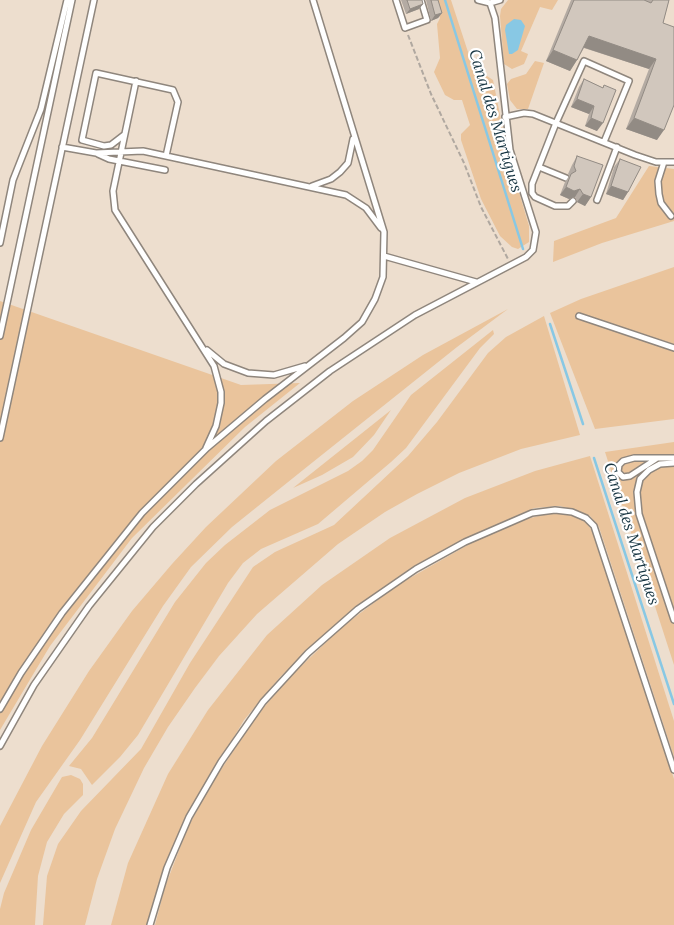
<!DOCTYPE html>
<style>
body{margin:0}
canvas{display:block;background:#f5ebe0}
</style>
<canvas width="674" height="925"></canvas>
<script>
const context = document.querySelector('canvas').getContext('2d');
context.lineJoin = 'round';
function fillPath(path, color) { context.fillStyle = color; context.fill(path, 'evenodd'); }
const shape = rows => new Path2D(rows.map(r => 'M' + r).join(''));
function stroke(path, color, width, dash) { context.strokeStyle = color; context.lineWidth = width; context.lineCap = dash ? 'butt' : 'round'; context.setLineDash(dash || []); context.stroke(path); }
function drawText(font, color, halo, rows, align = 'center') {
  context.font = font + ' Lora,serif'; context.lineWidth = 4.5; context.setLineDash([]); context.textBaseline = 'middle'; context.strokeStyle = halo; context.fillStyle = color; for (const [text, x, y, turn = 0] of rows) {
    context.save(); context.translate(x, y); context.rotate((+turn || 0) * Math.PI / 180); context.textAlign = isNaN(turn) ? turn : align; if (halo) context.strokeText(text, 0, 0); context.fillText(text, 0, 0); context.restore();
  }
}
fillPath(shape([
 [0,0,674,0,674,925,0,925]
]), '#eddece');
fillPath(shape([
 [434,0,451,0,469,55,475,68,493,80,508,155,529,226,529,242,518,249,512,247,500,236,481,199,461,140,461,134,470,125,462,100,454,100,445,95,434,72,440,58,437,24,440,18],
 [508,0,558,0,552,10,540,7,521,51,528,54,527,57,524,64,512,69,504,64,500,16,501,9],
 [535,61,544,63,528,109,517,109,510,100,507,84,511,79,526,74],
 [649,166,674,169,674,221,602,243,553,262,554,241,616,218],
 [674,267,674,419,595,429,550,313,581,299],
 [0,301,241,385,300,383,245,427,132,538,50,646,0,730],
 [508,309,457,347,308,466,232,527,191,567,163,606,80,740,36,802,0,883,0,826,42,746,89,671,132,611,172,564,206,527,276,461,353,401,423,355],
 [544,316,580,435,521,449,459,473,417,494,385,512,338,544,257,614,219,656,195,688,168,727,144,768,115,829,97,879,85,925,43,925,47,876,58,844,81,811,141,749,190,663,253,567,275,552,334,525,408,456,437,422,488,353,506,337],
 [493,330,494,334,480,348,406,448,391,462,318,524,261,549,243,563,228,583,138,735,120,757,92,785,81,769,69,766,92,738,175,602,206,563,225,545,270,510,348,471,362,461,373,450,411,395],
 [391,410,374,435,353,457,322,475,293,488],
 [674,442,674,665,605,452],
 [590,456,674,721,674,757,599,527,590,516,581,512,560,506,534,508,454,545,414,567,370,597,281,676,244,720,187,817,167,862,148,925,111,925,128,863,168,774,208,710,267,635,322,585,390,538,465,498,535,471],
 [549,513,573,515,581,518,587,523,595,536,674,779,674,925,155,925,165,887,188,827,214,780,258,714,292,675,342,627,396,586,480,538,520,521],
 [71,775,80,779,83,784,83,795,64,814,47,842,38,876,35,925,0,925,0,909,4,893,31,830,62,777]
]), '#eac49c');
fillPath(shape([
 [514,19,521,20,525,26,518,50,512,54,509,54,505,30,506,25]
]), '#88c8e4');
stroke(shape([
 [445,0,523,249],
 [550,324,583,424],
 [594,458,674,704]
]), '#88c8e4', 2.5);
const lane = shape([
 [396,0,405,28,427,20,421,0],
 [478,0,490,3,500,0],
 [136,81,113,191,115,210,214,366,221,392,221,403,216,426,206,448],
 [505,117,524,113,533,114,635,155,656,162,674,162],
 [124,135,111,145,104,146,82,140,96,73,173,90,178,102,166,156],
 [62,147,96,153,143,151,346,195,366,208,381,228],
 [98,154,109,159,165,170],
 [664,162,658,181,659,194,661,203,671,216],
 [539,167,566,178],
 [312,186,331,179,340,172,348,163,353,139],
 [597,200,617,147],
 [573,201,568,206,555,206,535,197,532,193,532,184,556,123,584,61,629,81,604,142],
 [0,243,13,180,41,109,67,0],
 [384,256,476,282],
 [579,316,674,348],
 [0,336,72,0],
 [207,350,224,364,248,373,274,375,305,366],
 [0,438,94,0],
 [656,459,630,476,623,477,618,472,619,465,623,461,634,458,674,458],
 [674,463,660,464,649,470,640,479,637,492,639,514,674,620],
 [0,709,21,673,62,613,142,513,207,448,265,399,344,338,362,322,375,299,383,277,384,232,313,0],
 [0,746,34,685,89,606,153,527,196,484,266,421,330,371,415,315,526,257,533,250,536,232,510,150,495,18,490,3],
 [150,925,167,868,189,817,221,762,263,702,308,653,358,609,416,569,465,542,532,513,555,510,572,512,586,518,594,526,674,770]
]);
stroke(lane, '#8f867d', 8);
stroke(shape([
 [408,35,431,94,464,163,481,207,508,259]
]), '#b0a8a0', 2, [5, 2.5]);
stroke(lane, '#fff', 5);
fillPath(shape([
 [401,0,422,0,423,4,419,9,406,14],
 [426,0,438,0,442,13,438,18,431,21],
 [571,0,669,0,663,23,657,140,626,129,649,69,584,48,577,60,570,71,546,61],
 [584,79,603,88,604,85,597,131,585,126,589,114,571,107,579,87],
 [577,156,591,197,585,206,577,202,575,197,569,199,560,195,565,182,569,176,568,174,572,165],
 [620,159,628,192,623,200,606,194,614,167]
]), '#b4aba3');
fillPath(shape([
 [423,4,419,9,406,14,410,9],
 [442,13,438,18,431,21,435,15],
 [589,36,656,59,649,69,582,47],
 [553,50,577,60,570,71,546,61],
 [577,99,594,106,589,114,571,107],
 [591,118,603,123,597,131,585,126],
 [634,118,664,130,657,140,626,129],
 [611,186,628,192,623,200,606,194],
 [566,187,580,189,575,197,569,199,560,195],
 [583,194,591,197,585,206,577,202]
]), '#928b84');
const building = shape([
 [407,0,422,0,423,4,410,9,407,0],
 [431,0,438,0,442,13,435,15,431,0],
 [574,0,644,0,651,3,653,0,669,0,663,23,674,27,674,105,664,130,634,118,656,59,589,36,577,60,553,50,574,0],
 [584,79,603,88,604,85,616,90,603,123,591,118,594,106,577,99,584,79],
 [577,156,603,165,591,197,583,194,580,189,574,191,566,187,571,174,576,171,574,166,577,156],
 [620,159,641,167,628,192,611,186,620,159]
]);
fillPath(building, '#d1c7bd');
stroke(building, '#928b84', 1);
drawText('italic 16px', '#163441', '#fff', [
 ["Canal des Martigues",495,121,73],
 ["Canal des Martigues",631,534,72]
]);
</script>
